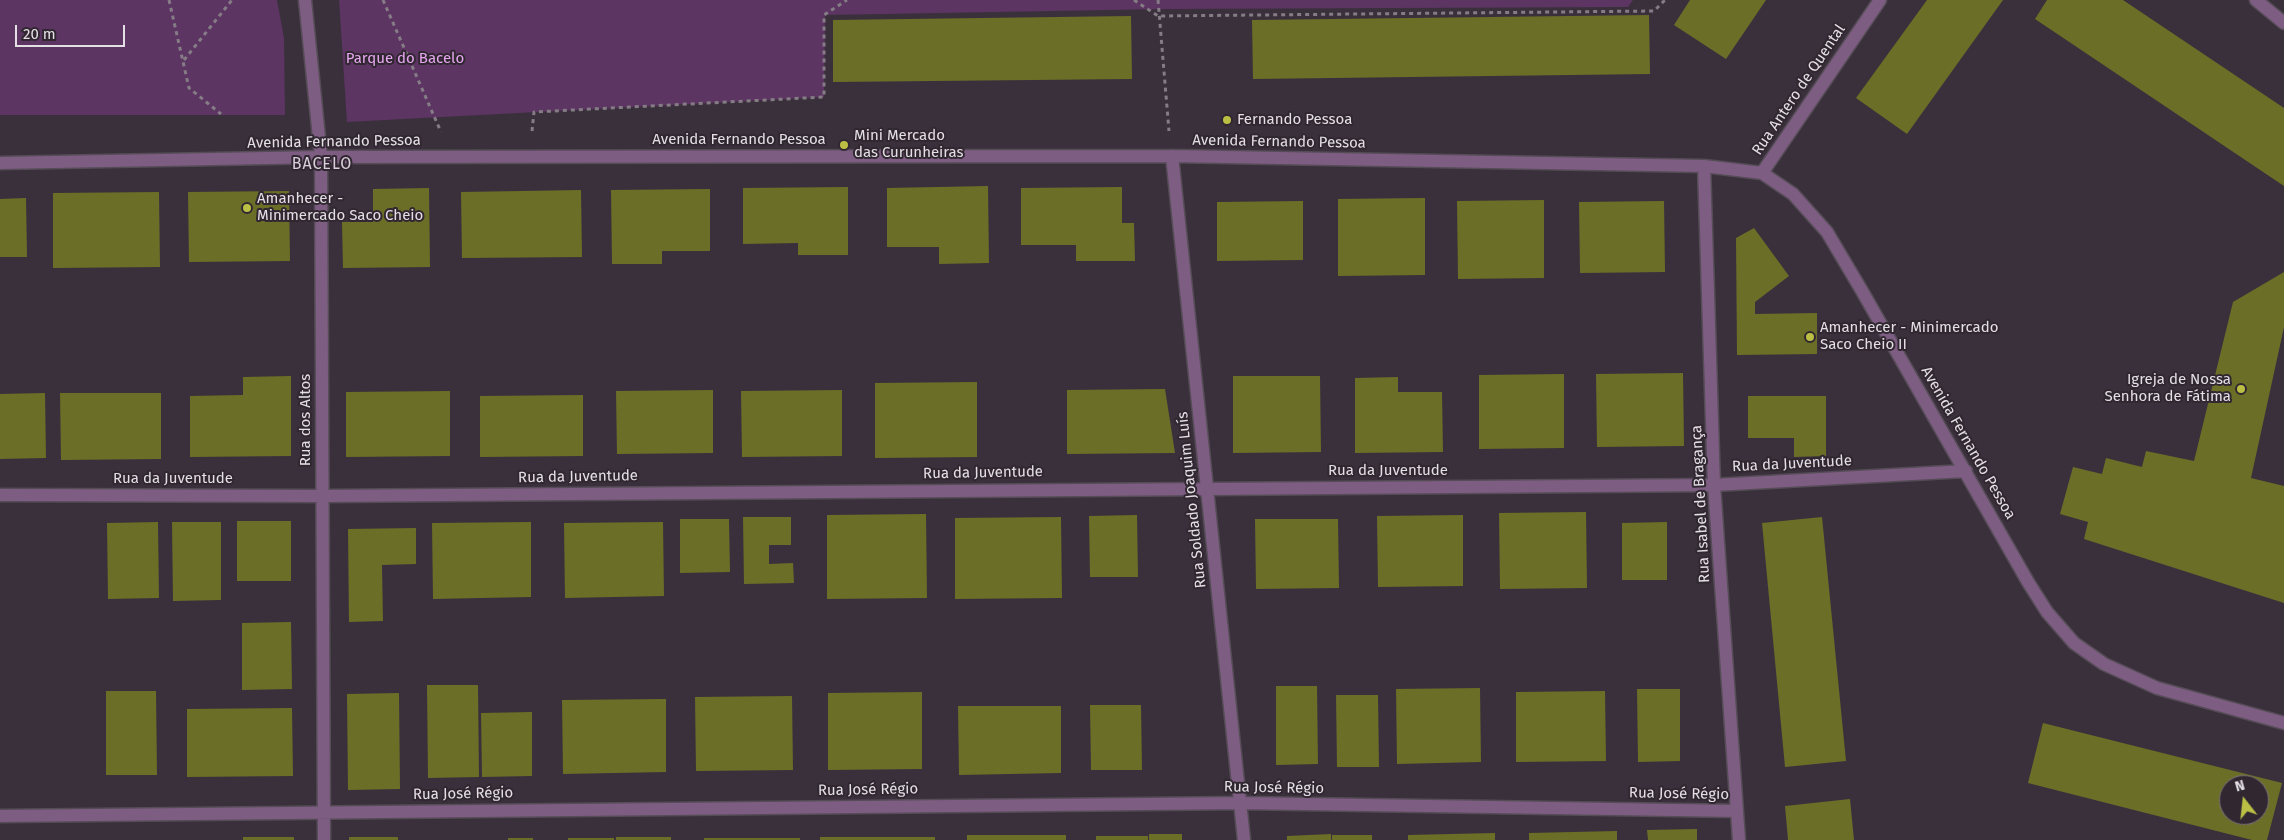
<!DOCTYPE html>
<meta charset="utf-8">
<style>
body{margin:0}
#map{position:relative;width:2284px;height:840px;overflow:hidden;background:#3a303c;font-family:"Fira Sans",sans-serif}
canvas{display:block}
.north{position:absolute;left:2219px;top:775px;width:50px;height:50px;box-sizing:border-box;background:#302731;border:1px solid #787079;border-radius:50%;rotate:344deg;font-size:14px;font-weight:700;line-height:20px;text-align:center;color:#e4dee5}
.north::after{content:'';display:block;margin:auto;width:18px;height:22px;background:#bbc045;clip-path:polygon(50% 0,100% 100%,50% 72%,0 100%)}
.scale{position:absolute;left:15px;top:25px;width:110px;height:22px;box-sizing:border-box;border:2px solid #e4dee5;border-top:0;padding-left:6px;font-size:15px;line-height:18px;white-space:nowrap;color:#e4dee5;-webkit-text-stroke:4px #302731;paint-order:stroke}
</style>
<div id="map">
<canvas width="2284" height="840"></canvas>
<div class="north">N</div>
<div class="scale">20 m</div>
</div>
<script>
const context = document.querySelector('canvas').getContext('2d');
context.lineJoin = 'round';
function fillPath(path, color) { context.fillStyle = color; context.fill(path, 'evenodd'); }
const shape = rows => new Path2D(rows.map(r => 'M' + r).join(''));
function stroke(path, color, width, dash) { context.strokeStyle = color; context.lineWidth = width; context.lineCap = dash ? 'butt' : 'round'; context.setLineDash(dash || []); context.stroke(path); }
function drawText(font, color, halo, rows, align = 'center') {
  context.font = font + ' "Fira Sans",sans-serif'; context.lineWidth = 4; context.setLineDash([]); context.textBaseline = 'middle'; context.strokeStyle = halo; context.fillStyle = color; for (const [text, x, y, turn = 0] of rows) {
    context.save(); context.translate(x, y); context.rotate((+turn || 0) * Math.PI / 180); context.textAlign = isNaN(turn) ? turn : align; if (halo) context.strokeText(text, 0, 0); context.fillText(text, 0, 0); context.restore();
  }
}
fillPath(shape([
 [0,0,277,0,284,38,285,115,0,115],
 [339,0,1633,0,1628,7,1165,9,825,15,824,97,347,122]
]), '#5c3562');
fillPath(shape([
 [1690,0,1766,0,1726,59,1674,25],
 [1927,0,2003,0,1907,134,1856,98],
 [2047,0,2123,0,2284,108,2284,186,2035,19],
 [1649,15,1650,74,1253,79,1252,20],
 [1131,16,1132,79,833,82,833,20],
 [988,186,989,263,939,264,939,247,887,247,887,188],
 [848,187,848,255,798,255,798,243,743,244,743,188],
 [1122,187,1122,223,1134,223,1135,261,1076,261,1076,245,1021,245,1021,188],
 [429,188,430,267,343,268,342,222,373,222,373,189],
 [710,189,710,251,662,251,662,264,612,264,611,190],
 [581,190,582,257,462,258,461,192],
 [289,191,290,261,189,262,188,192],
 [159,192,160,267,53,268,53,193],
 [26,198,27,257,0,257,0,199],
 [1425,198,1425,275,1338,276,1338,199],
 [1544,200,1544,278,1458,279,1457,201],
 [1303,201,1303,260,1217,261,1217,202],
 [1664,201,1665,272,1580,273,1579,202],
 [1754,228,1789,276,1755,302,1755,314,1817,313,1817,354,1737,355,1736,238],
 [2284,272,2284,327,2251,478,2284,486,2284,603,2084,539,2088,522,2060,514,2073,467,2102,474,2106,458,2142,467,2146,451,2194,461,2233,302],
 [1683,373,1684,446,1597,447,1596,374],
 [1564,374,1564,448,1479,449,1479,375],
 [291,376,291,456,190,457,190,396,243,395,243,377],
 [1233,376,1320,376,1321,452,1233,453],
 [1398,377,1398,392,1442,392,1443,452,1355,453,1355,378],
 [977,382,977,457,875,458,875,383],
 [1165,389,1175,453,1067,454,1067,390],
 [713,390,713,453,617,454,616,391],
 [842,390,842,456,742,457,741,391],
 [450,391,450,456,346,457,346,392],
 [45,393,46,458,0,459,0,394],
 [60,393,161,393,161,459,61,460],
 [583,395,583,456,480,457,480,396],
 [1748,396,1826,396,1826,456,1794,457,1794,438,1748,438],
 [1586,512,1587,588,1500,589,1499,513],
 [926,514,927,598,827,599,827,515],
 [1137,515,1138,577,1090,577,1089,516],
 [1463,515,1463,586,1378,587,1377,516],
 [743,517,791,517,791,545,769,545,769,564,793,563,794,583,744,584],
 [1061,517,1062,598,955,599,955,518],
 [1822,517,1846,761,1785,767,1762,523],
 [680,519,729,519,730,572,680,573],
 [1255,519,1338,519,1339,588,1256,589],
 [237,521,291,521,291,581,237,581],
 [158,522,159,598,108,599,107,523],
 [172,522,221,522,221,600,173,601],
 [531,522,531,597,433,599,432,523],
 [663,522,664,596,565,598,564,523],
 [1667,522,1667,580,1622,580,1622,523],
 [416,528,416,564,382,565,383,621,349,622,348,529],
 [291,622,292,689,242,690,242,623],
 [427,685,478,685,479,777,428,778],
 [1276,686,1317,686,1318,764,1276,765],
 [1480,688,1481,762,1397,764,1396,689],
 [1637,689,1680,689,1680,761,1638,762],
 [106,691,156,691,157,775,106,775],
 [1605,691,1606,761,1516,762,1516,692],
 [922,692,922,769,828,770,828,693],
 [399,693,400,789,348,790,347,694],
 [1336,695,1378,695,1379,767,1337,767],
 [792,696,793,770,696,771,695,697],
 [666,699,666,772,563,774,562,700],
 [1090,705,1141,705,1142,770,1091,770],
 [958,706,1061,706,1061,773,959,775],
 [292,708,293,776,187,777,187,709],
 [532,712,532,776,482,777,481,713],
 [2043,723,2282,783,2267,840,2252,840,2028,783],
 [2229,785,2259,785,2259,815,2229,815],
 [1850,799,1854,840,1788,840,1785,806],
 [1697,829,1697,840,1648,840,1647,830],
 [1617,831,1617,840,1529,840,1529,833],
 [1495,833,1495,840,1408,840,1408,835],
 [1149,834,1182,834,1182,840,1149,840],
 [1331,834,1331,840,1287,840,1287,836],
 [967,835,1066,835,1066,840,967,840],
 [1332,835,1372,835,1372,840,1332,840],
 [1096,836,1148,836,1148,840,1096,840],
 [243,837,294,837,294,840,243,840],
 [349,837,398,837,398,840,349,840],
 [616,837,671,837,671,840,616,840],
 [820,837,935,837,935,840,820,840],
 [508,838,533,838,533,840,508,840],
 [568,838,614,838,614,840,568,840],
 [704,838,800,838,800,840,704,840]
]), '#6b6e27');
const minor = shape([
 [305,0,321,157,324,840],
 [2256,0,2284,23],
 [1172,156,1244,840],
 [0,163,321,157,1172,156,1704,166,1762,173,1793,194,1827,232,1862,291,2028,582,2047,612,2074,643,2104,664,2157,688,2284,723],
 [1704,166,1714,485,1739,840],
 [1762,173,1880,0],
 [0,495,323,496,1714,485,1966,471],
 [0,816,1241,803,1737,811]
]);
stroke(minor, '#554c57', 15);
stroke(shape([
 [169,0,189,88,221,114],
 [383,0,441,132],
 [1134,0,1158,16,1654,11,1665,0],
 [1158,0,1169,131],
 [184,60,232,0],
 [532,131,534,112,824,97,824,15,847,0]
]), '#857c86', 3, [4, 4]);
stroke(minor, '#7e5d82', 12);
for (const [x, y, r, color] of [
 [1227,120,5,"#bbc045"],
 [844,145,5,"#bbc045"],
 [247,208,5,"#bbc045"],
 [1810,337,5,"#bbc045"],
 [2241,389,5,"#bbc045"]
]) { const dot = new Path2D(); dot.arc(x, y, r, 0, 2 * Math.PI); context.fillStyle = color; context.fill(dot); stroke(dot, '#302731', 2); }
drawText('15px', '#e8a7f1', '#302731', [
 ["Parque do Bacelo",405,59]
]);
drawText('15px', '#e4dee5', '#302731', [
 ["Rua Antero de Quental",1799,90,-56],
 ["Avenida Fernando Pessoa",739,140],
 ["Avenida Fernando Pessoa",334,142,-1],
 ["Avenida Fernando Pessoa",1279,142,1],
 ["Rua dos Altos",306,420,-90],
 ["Avenida Fernando Pessoa",1968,443,60],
 ["Rua da Juventude",1792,464,-3],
 ["Rua da Juventude",1388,471],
 ["Rua da Juventude",983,473,-1],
 ["Rua da Juventude",578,477,-1],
 ["Rua da Juventude",173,479],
 ["Rua Soldado Joaquim Luís",1192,500,-96],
 ["Rua Isabel de Bragança",1701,504,-93],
 ["Rua José Régio",1274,788,1],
 ["Rua José Régio",868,790,-1],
 ["Rua José Régio",463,794,-1],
 ["Rua José Régio",1679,794,1]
]);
drawText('15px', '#e4dee5', '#302731', [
 ["Fernando Pessoa",1237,120],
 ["Mini Mercado",854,136],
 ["das Curunheiras",854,153],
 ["Amanhecer -",257,199],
 ["Minimercado Saco Cheio",257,216],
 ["Amanhecer - Minimercado",1820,328],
 ["Saco Cheio II",1820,345],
 ["Igreja de Nossa",2231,380,"right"],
 ["Senhora de Fátima",2231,397,"right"]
], 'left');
context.letterSpacing = '1px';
drawText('16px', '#dacddc', '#302731', [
 ["BACELO",322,165]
]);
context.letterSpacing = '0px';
</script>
